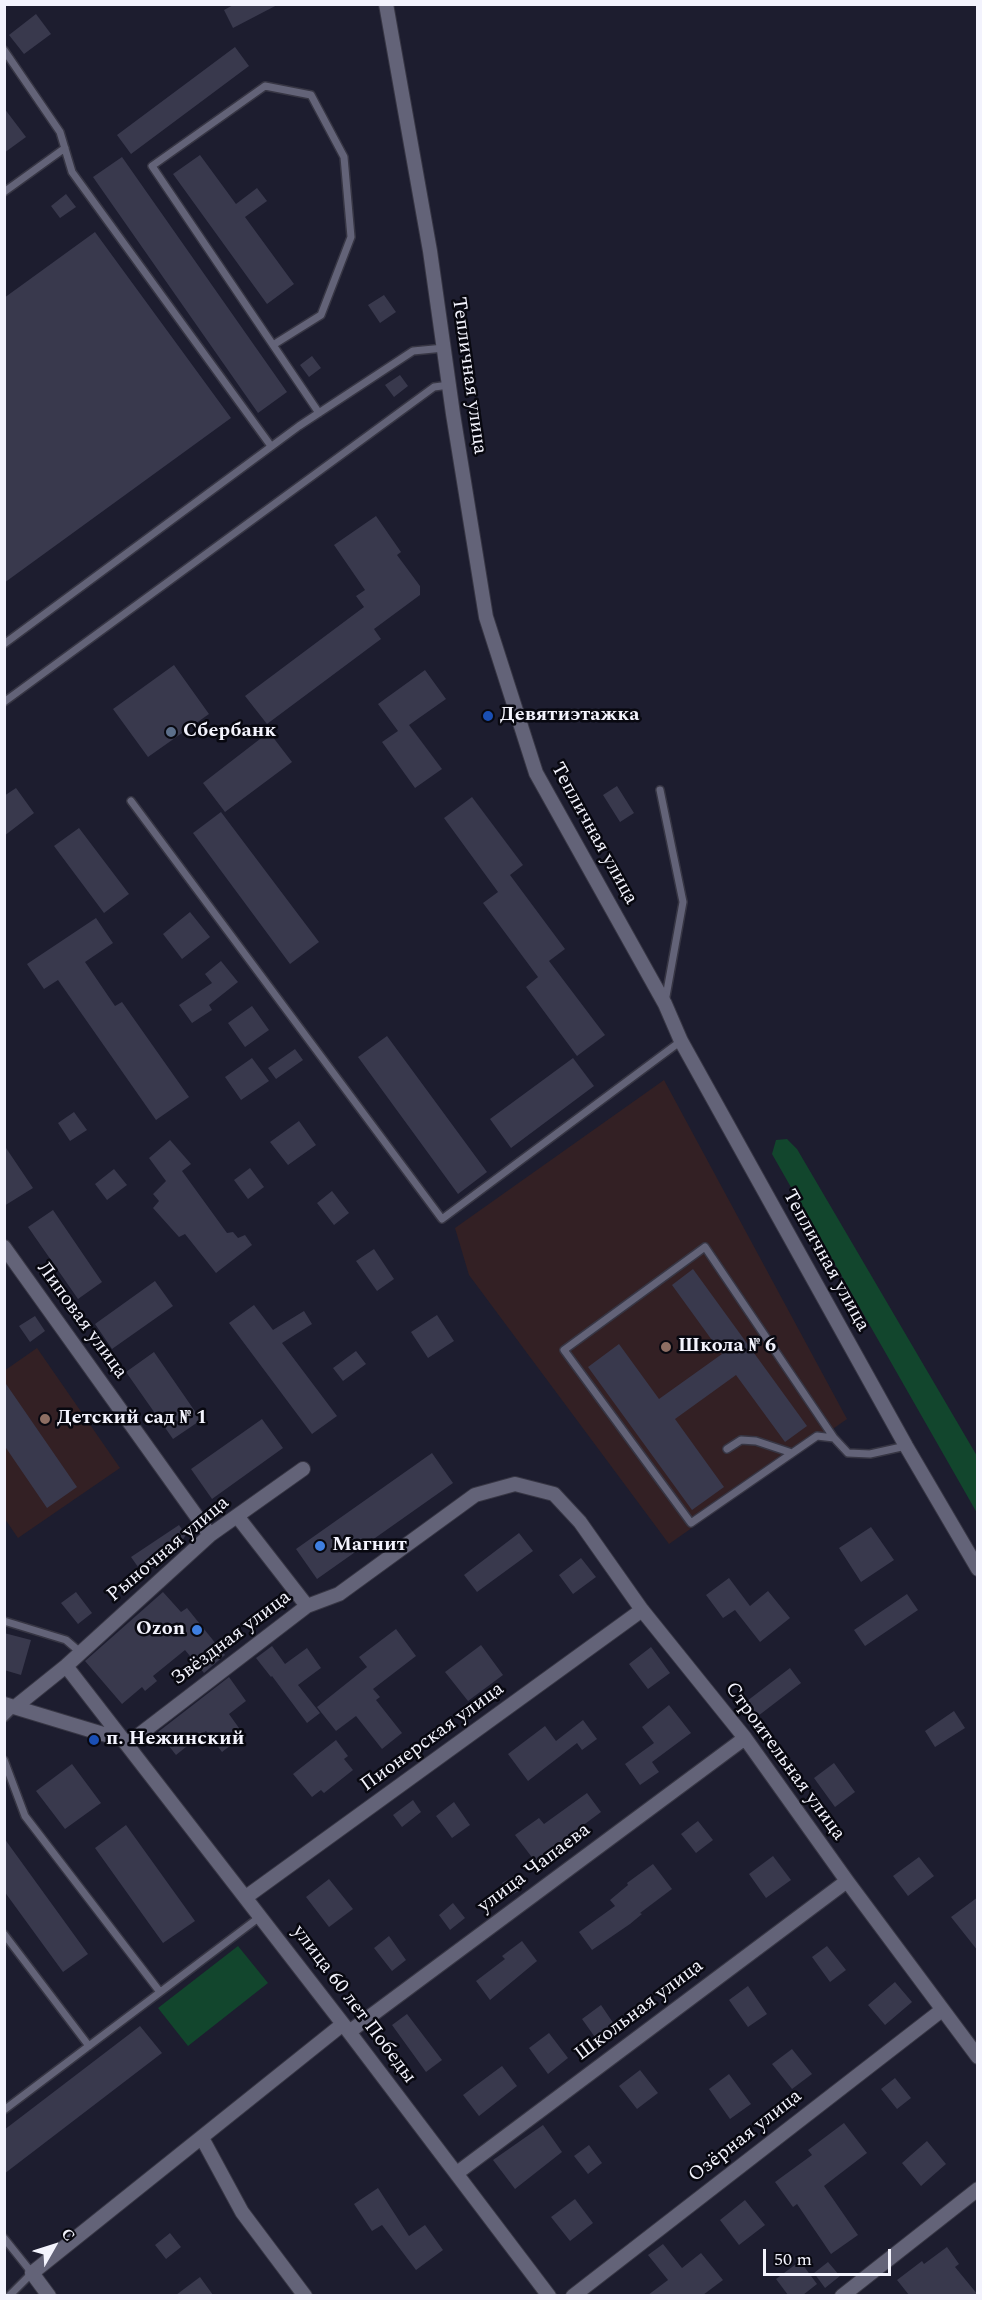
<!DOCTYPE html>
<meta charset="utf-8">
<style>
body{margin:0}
#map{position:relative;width:982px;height:2300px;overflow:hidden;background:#1d1d2f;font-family:Spectral,serif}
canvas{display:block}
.frame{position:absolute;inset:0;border:6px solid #f3f3fd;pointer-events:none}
.north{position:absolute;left:24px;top:2216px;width:60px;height:60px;-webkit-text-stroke:4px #080810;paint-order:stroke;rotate:51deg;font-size:16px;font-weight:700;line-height:24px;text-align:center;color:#f3f3fd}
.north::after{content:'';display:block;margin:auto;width:21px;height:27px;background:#f3f3fd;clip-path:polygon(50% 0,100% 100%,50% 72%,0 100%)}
.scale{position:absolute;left:763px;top:2249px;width:128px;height:27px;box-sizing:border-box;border:3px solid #f3f3fd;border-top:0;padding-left:8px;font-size:18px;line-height:21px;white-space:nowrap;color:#f3f3fd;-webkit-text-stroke:4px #080810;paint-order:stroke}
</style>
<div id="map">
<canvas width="982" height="2300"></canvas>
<div class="frame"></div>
<div class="north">С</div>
<div class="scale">50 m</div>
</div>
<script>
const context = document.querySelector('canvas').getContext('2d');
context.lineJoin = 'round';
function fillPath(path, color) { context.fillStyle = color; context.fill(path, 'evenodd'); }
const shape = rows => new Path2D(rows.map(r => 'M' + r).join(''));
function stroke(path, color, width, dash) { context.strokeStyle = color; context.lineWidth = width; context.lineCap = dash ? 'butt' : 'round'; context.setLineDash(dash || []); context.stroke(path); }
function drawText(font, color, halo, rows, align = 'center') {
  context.font = font + ' Spectral,serif'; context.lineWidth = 5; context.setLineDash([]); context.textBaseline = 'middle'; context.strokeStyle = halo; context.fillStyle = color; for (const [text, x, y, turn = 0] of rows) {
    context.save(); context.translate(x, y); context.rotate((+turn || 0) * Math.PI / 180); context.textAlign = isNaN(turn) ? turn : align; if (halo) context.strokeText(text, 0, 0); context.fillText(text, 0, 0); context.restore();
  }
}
fillPath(shape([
 [664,1080,847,1419,669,1544,469,1275,455,1228],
 [37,1348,120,1468,18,1538,5,1519,4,1371]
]), '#332024');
fillPath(shape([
 [787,1139,797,1149,977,1456,977,1513,772,1154,776,1140],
 [238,1946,268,1983,188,2046,158,2008]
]), '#12462d');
fillPath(shape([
 [235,4,279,4,233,28,224,10],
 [36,14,51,34,24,54,9,35],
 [235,47,249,66,131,154,117,135],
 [4,108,26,137,4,153],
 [200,155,236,204,257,188,267,201,245,217,294,284,267,304,173,174],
 [122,157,287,392,258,413,93,177],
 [66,194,76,207,60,218,51,206],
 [95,232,231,418,4,583,4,298],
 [384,295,396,312,380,323,368,305],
 [312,356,321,368,309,377,300,365],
 [400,375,408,386,394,397,385,385],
 [376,516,401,552,397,555,420,586,420,595,374,629,381,639,267,724,245,696,364,607,356,596,365,590,334,545],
 [174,665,209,714,148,757,113,709],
 [425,670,446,699,409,725,442,769,415,788,382,742,398,731,378,704],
 [269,732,292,762,225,812,203,783],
 [617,786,634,813,620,822,603,795],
 [16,788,34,813,4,836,4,796],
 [472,797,523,865,510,875,565,949,549,961,605,1035,577,1056,526,987,538,977,483,903,498,892,444,818],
 [221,812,319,942,290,964,193,833],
 [79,828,129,894,104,913,54,846],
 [190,912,210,937,182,959,163,934],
 [96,918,113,943,85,962,115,1006,122,1002,189,1097,156,1120,58,980,44,989,27,964],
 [221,961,238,982,209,1005,212,1010,192,1023,179,1005,212,983,205,974],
 [252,1006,269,1030,245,1047,228,1023],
 [387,1036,487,1172,458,1194,358,1057],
 [295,1049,303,1060,276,1079,268,1068],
 [252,1058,269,1081,241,1100,225,1077],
 [573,1058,594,1086,511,1148,490,1119],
 [74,1112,87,1130,70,1141,58,1123],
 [299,1121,316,1145,288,1165,270,1142],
 [170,1140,191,1164,182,1171,227,1233,233,1232,238,1238,245,1235,252,1245,216,1273,185,1234,179,1237,153,1208,159,1201,153,1194,166,1181,149,1158],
 [4,1145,33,1188,4,1206],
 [250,1168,264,1187,248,1199,234,1180],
 [114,1169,127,1185,107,1200,95,1184],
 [332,1191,349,1213,334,1225,317,1203],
 [53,1210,102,1282,78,1299,28,1227],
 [374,1249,394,1279,377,1291,356,1261],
 [693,1269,807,1426,785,1442,736,1375,675,1419,724,1487,692,1510,588,1367,619,1344,659,1399,722,1354,672,1285],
 [155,1281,173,1306,112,1349,95,1324],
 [254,1305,273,1330,304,1311,312,1324,282,1343,337,1416,312,1434,229,1323],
 [437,1315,454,1341,428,1358,411,1332],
 [35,1316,45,1331,30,1342,19,1326],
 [356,1351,366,1364,343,1381,333,1368],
 [154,1352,201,1420,173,1439,126,1372],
 [4,1381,77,1487,47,1508,4,1445],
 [262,1419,283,1448,212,1499,191,1469],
 [432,1453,453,1483,317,1579,296,1549],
 [179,1525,186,1535,172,1555,143,1574,131,1557],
 [871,1527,894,1560,861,1582,839,1548],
 [519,1533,533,1551,477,1592,464,1575],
 [581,1558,596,1577,573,1594,559,1575],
 [729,1578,750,1606,768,1591,790,1618,760,1642,735,1610,723,1618,706,1595],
 [76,1592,92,1613,78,1624,61,1603],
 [163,1592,181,1612,187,1608,225,1655,204,1673,185,1650,153,1676,157,1681,145,1691,142,1687,122,1704,85,1661],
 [907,1594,918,1610,865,1646,854,1630],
 [396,1629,416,1656,373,1689,380,1697,376,1700,402,1733,382,1749,356,1716,336,1731,317,1707,367,1667,359,1657],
 [4,1633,31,1640,21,1675,4,1670],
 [481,1645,503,1675,468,1701,445,1672],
 [272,1646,285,1664,307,1648,321,1668,298,1685,320,1713,307,1723,272,1676,271,1677,256,1658],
 [651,1647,670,1673,648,1689,629,1664],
 [790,1668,801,1683,758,1716,747,1701],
 [229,1677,246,1701,229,1714,244,1735,222,1752,206,1731,176,1755,158,1732],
 [669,1705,691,1733,652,1762,659,1772,640,1785,625,1764,654,1743,642,1727],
 [954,1711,965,1728,935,1747,925,1731],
 [583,1720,597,1739,582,1750,577,1743,528,1781,508,1754,545,1726,556,1741],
 [336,1740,348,1756,344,1759,353,1770,324,1793,321,1790,312,1797,293,1774],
 [834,1763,855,1792,835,1807,814,1778],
 [72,1764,101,1803,65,1829,36,1791],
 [587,1793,601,1812,558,1844,561,1846,537,1864,515,1835,539,1818,544,1824],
 [413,1800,421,1812,402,1827,393,1815],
 [454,1802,470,1825,452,1838,436,1816],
 [698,1821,713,1840,696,1853,681,1834],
 [126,1825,195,1921,163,1943,95,1848],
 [4,1838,88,1954,63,1972,4,1891],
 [773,1856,791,1880,766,1898,749,1874],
 [919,1857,934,1876,908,1896,893,1876],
 [653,1864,672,1889,640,1913,642,1914,630,1924,592,1950,579,1932,615,1906,610,1900,628,1885,627,1883],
 [514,1876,522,1889,510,1896,502,1883],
 [329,1879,353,1909,329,1927,306,1897],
 [978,1897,978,1951,951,1917],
 [453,1903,465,1918,450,1930,439,1915],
 [389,1936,406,1960,392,1971,374,1948],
 [522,1941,537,1961,490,2000,476,1981,505,1959,502,1956],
 [827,1946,846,1970,830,1982,812,1957],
 [895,1982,912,2002,885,2025,868,2005],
 [748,1986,767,2014,748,2027,729,2000],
 [601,2005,616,2027,597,2040,582,2019],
 [407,2014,442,2060,426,2072,392,2025],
 [140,2026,162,2053,4,2174,4,2130],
 [549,2033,568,2058,548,2074,529,2048],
 [792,2049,812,2074,792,2089,772,2064],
 [502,2066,517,2086,479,2116,463,2095],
 [640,2070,658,2093,637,2109,619,2086],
 [729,2074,751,2104,730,2119,709,2089],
 [895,2078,911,2098,897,2109,881,2089],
 [844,2123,867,2153,824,2186,858,2235,831,2254,797,2204,793,2207,775,2182,812,2155,808,2150],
 [543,2125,562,2152,515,2189,493,2160],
 [927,2141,946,2164,921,2186,902,2163],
 [589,2145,602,2163,588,2174,574,2156],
 [378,2188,409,2236,425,2225,443,2250,416,2270,382,2225,372,2231,354,2204],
 [575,2199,593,2223,570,2241,551,2217],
 [745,2200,765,2225,739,2245,720,2220],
 [170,2233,181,2247,166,2259,155,2245],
 [663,2244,682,2268,701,2253,723,2280,703,2295,648,2295,668,2280,648,2255],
 [947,2247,959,2264,955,2267,978,2295,909,2295,897,2280,922,2261,924,2264],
 [800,2261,817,2284,803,2295,788,2295,776,2279],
 [828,2262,840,2276,825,2288,814,2273],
 [200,2277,213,2295,176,2295]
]), '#39394d');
const lane = shape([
 [4,50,60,132,72,172,271,446],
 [4,192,65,148],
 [273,345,321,315,351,237,344,157,311,95,265,86,152,166,273,345,319,413],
 [4,644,299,426,413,351,444,348],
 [4,702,434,387,449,385],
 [660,790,683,902,665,1002],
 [131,801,442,1219,681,1041],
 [834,1438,705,1247,564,1350,691,1523,817,1436,834,1438,848,1453,870,1454,906,1446],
 [727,1449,741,1440,756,1441,792,1453],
 [4,1621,66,1640,80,1652],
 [4,1718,15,1707],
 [4,1760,25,1816,160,1992],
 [4,1934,89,2046],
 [4,2110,261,1916],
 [4,2238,32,2273,9,2296]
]);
const street = shape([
 [386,4,430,251,453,414,486,617,536,773,665,1004,681,1041,906,1446,978,1569],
 [4,1247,210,1535],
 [237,1516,307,1606],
 [66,1666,343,2024,549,2296],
 [4,1704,123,1740],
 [15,1707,66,1666,210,1535,303,1469],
 [127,1744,307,1606,339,1594,475,1495,515,1484,554,1494,580,1522,642,1610,745,1738,847,1881,978,2057],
 [246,1897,642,1610],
 [349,2032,745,1738],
 [202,2138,242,2212,305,2296],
 [457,2173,847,1881],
 [49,2296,32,2273,343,2024],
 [573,2296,942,2010],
 [842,2296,978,2189]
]);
stroke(lane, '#373644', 10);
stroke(street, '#373644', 16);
stroke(lane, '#636378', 7);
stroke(street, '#636378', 14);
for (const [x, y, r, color] of [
 [488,716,6,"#1a4fb4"],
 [171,732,6,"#5c6f8a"],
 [666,1347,6,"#8d6e63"],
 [45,1419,6,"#8d6e63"],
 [320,1546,6,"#3f7fe0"],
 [197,1630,6,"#3f7fe0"],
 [94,1740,6,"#1a4fb4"]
]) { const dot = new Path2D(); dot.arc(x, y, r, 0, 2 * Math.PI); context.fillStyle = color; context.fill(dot); stroke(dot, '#080810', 2); }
drawText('20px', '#f3f3fd', '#080810', [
 ["Тепличная улица",468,376,82],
 ["Тепличная улица",593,834,61],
 ["Тепличная улица",825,1261,61],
 ["Липовая улица",81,1321,54],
 ["Рыночная улица",169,1550,-40],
 ["Звёздная улица",232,1639,-37],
 ["Пионерская улица",433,1738,-36],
 ["Строительная улица",784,1762,54],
 ["улица Чапаева",535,1869,-37],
 ["улица 60 лет Победы",353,2005,53],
 ["Школьная улица",640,2011,-37],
 ["Озёрная улица",746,2137,-38]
]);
drawText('bold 20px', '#f3f3fd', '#080810', [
 ["Девятиэтажка",500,716],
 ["Сбербанк",183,732],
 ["Школа № 6",678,1347],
 ["Детский сад № 1",57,1419],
 ["Магнит",332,1546],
 ["Ozon",185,1630,"right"],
 ["п. Нежинский",106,1740]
], 'left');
</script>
